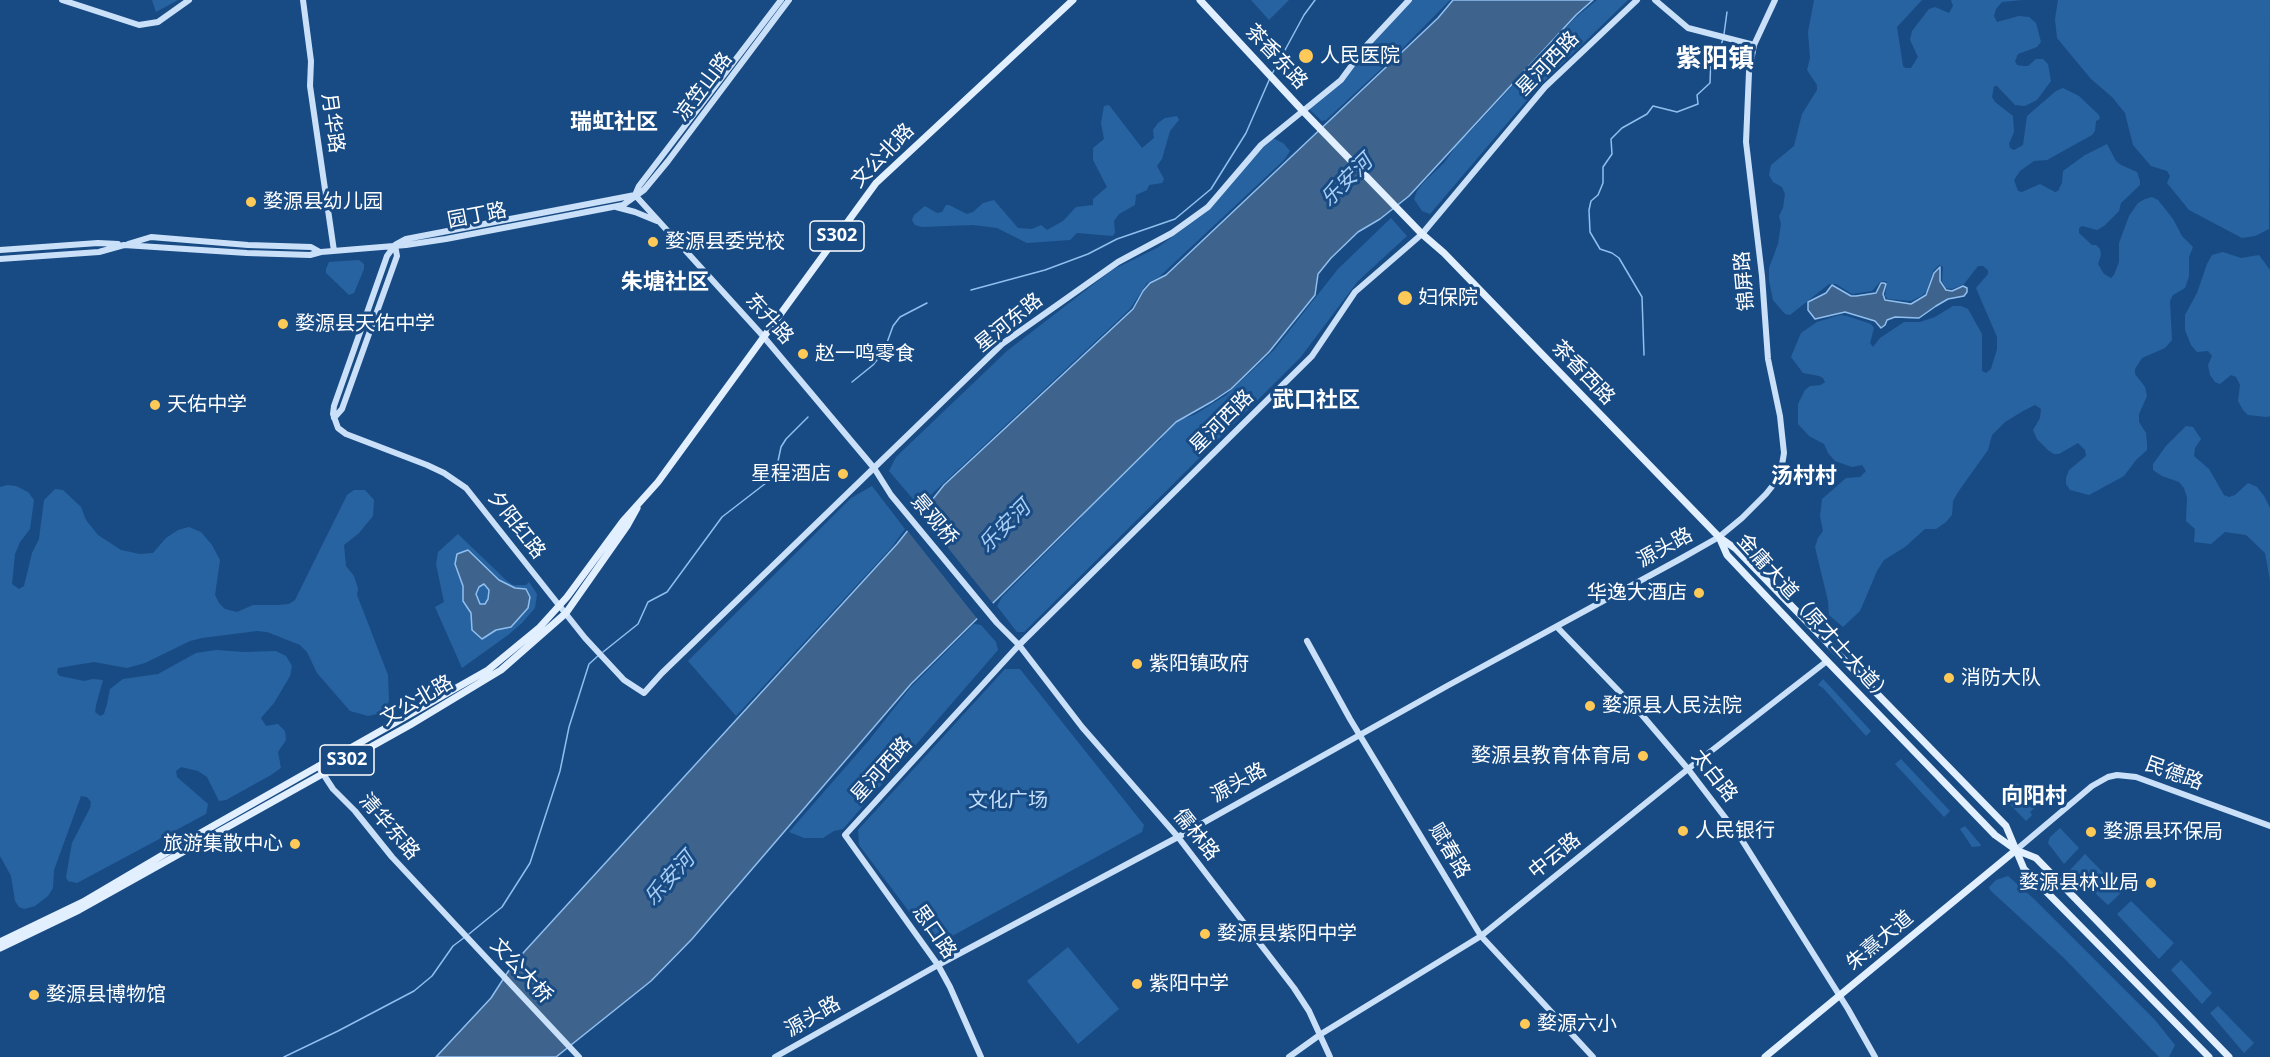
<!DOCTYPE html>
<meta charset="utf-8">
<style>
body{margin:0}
canvas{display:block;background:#184b84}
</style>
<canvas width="2270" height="1057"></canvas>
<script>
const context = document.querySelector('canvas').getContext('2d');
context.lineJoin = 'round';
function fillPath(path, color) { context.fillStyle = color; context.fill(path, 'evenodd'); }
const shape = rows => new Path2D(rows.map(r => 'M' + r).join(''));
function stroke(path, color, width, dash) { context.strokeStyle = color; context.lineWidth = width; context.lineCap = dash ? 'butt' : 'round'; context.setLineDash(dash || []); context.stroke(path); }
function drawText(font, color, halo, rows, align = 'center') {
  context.font = font + ' "Noto Sans","Noto Sans SC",sans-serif'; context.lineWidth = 6; context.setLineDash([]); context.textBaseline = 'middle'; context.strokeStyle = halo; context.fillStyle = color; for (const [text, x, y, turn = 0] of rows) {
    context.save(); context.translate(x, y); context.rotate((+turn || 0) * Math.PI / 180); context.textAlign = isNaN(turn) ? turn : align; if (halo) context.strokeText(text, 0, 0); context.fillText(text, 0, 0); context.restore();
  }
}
fillPath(shape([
 [152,0,178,0,156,12],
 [1251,0,1289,0,1269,20],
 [1411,0,1450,0,1396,55,1326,120,1322,121,1309,109,1322,97],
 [1597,0,1628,0,1537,88,1430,214,1422,211,1414,199,1417,191,1424,182,1444,163,1454,149,1454,143,1467,135,1576,17],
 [1814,0,1922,0,1897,27,1903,66,1905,68,1911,68,1918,57,1910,40,1912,31,1929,9,1935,7,1949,13,1953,6,1951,0,2022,0,2002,2,1996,9,1994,16,1997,22,2019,16,2029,17,2036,23,2041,42,2037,47,2018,54,2015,61,2017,65,2023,66,2028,66,2036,59,2043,59,2048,64,2051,81,2037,100,2025,106,2015,105,1997,86,1994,86,1992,97,1995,102,2013,116,2014,132,2009,144,2010,148,2014,150,2023,145,2027,116,2056,91,2063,88,2079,96,2099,115,2100,119,2096,121,2095,131,2092,135,2047,160,2034,161,2020,171,2014,180,2018,191,2022,192,2040,184,2055,192,2058,191,2062,183,2063,171,2085,155,2107,144,2116,161,2121,165,2137,172,2140,181,2140,185,2121,203,2119,211,2104,226,2097,230,2082,226,2079,228,2079,233,2092,245,2096,245,2100,249,2101,255,2098,264,2104,274,2111,278,2114,275,2119,262,2119,243,2129,216,2138,203,2145,199,2152,197,2158,200,2173,219,2182,236,2193,247,2189,257,2189,277,2187,282,2185,288,2173,295,2170,301,2172,340,2165,348,2142,358,2135,369,2135,374,2145,387,2147,396,2139,414,2139,422,2146,433,2147,444,2147,450,2136,460,2124,476,2089,495,2070,490,2066,484,2066,478,2069,470,2086,456,2085,450,2078,443,2059,454,2054,454,2049,451,2037,439,2033,430,2040,418,2041,409,2035,405,2023,411,2005,422,1992,435,1988,450,1958,492,1953,501,1952,515,1946,522,1936,529,1925,529,1905,547,1884,560,1877,571,1860,611,1843,627,1829,615,1828,601,1815,547,1818,538,1823,531,1820,516,1822,499,1846,478,1860,477,1866,471,1862,465,1852,467,1835,461,1828,453,1824,444,1809,436,1798,424,1798,404,1805,390,1810,386,1821,385,1825,382,1823,378,1819,376,1803,373,1791,357,1801,333,1817,322,1840,315,1847,316,1871,324,1874,328,1870,343,1873,347,1880,338,1904,322,1920,322,1935,317,1953,306,1961,306,1968,309,1982,334,1982,371,1986,373,1991,369,1997,349,1997,337,1976,288,1988,274,1988,270,1983,266,1978,266,1964,284,1952,289,1946,288,1942,281,1943,267,1939,265,1933,271,1927,290,1923,295,1911,301,1888,299,1885,296,1887,282,1884,281,1880,282,1872,291,1852,294,1836,284,1829,284,1790,315,1785,314,1773,300,1769,280,1769,268,1778,244,1781,224,1779,216,1783,208,1785,194,1782,187,1773,182,1769,175,1771,165,1794,146,1802,114,1817,90,1817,85,1807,70,1810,58,1808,32],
 [2058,0,2270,0,2269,229,2255,236,2242,238,2189,210,2167,183,2170,176,2167,171,2151,166,2133,145,2125,113,2112,97,2091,79,2057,38,2055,19],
 [1109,105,1142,148,1154,138,1153,130,1158,123,1165,118,1177,116,1179,120,1170,131,1162,159,1157,166,1164,179,1162,183,1149,185,1147,190,1136,195,1135,205,1119,214,1114,221,1115,232,1113,236,1077,233,1070,240,1027,243,997,228,973,225,922,227,915,225,912,220,914,215,925,206,937,213,942,212,946,205,949,205,967,214,973,212,983,203,994,200,1018,228,1032,229,1041,225,1047,230,1063,221,1076,207,1093,205,1093,199,1107,187,1093,160,1093,148,1104,139,1101,123,1104,106],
 [1269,139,1275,139,1283,143,1290,151,1285,159,1159,277,1147,283,1130,309,919,506,889,471,896,457,1007,351,1112,270,1157,248,1208,211],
 [1391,218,1407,236,1358,281,1300,358,1024,632,1017,632,997,606,1002,597,1081,518,1082,507,1134,459,1161,440,1162,432,1172,422,1194,415,1225,396,1274,350,1338,269],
 [2223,252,2241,258,2259,255,2270,270,2270,416,2267,417,2248,415,2243,410,2238,401,2240,385,2236,377,2231,375,2220,384,2215,382,2210,375,2208,365,2212,356,2208,351,2197,352,2191,345,2185,330,2185,315,2197,293,2207,264,2212,255],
 [359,260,364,264,364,269,354,293,349,295,326,273,326,269,329,262],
 [2186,426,2193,427,2201,439,2195,448,2194,456,2209,469,2224,495,2229,497,2235,495,2248,483,2257,487,2264,496,2270,508,2270,580,2265,553,2246,535,2225,532,2211,544,2194,542,2195,529,2186,521,2187,498,2184,488,2179,482,2162,476,2153,470,2153,464,2166,446],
 [7,485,16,486,28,492,34,500,30,529,20,542,15,554,12,584,19,589,24,586,32,553,39,539,44,500,55,489,63,490,81,507,86,520,98,535,121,550,140,554,153,553,166,538,178,530,189,527,201,532,212,545,220,560,215,595,219,603,225,609,237,612,253,605,278,605,289,604,295,600,347,495,354,490,365,490,374,500,373,516,359,533,344,545,346,566,354,576,358,589,357,595,388,675,389,701,385,708,377,714,368,716,350,711,317,673,307,652,300,645,267,632,257,631,202,638,190,641,145,663,127,668,94,662,58,668,57,673,60,676,84,681,93,679,103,680,96,705,95,712,100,716,104,714,107,704,110,689,123,679,158,674,196,653,216,650,244,652,276,651,286,656,292,666,290,676,274,703,261,718,266,726,278,724,285,731,286,740,278,752,281,768,271,775,226,800,219,801,207,777,198,771,181,767,176,771,177,777,208,804,206,814,77,883,68,881,66,877,72,843,90,808,91,802,87,797,81,796,54,870,53,888,48,896,35,906,24,909,19,907,15,901,11,876,0,856,0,487],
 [872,486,905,529,891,548,736,716,688,661,851,498],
 [458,534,507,581,513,585,526,585,529,582,537,594,535,608,522,623,508,635,462,668,435,607,444,602,436,564,438,552],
 [974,624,981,625,996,642,998,650,843,829,834,831,823,838,804,838,789,832,870,739,910,688],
 [1005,669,1020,669,1144,825,1142,832,943,941,929,938,859,845,858,830],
 [1823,679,1871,731,1866,736,1823,688,1818,685],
 [1901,759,1950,811,1944,817,1895,764],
 [2017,783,2038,805,2030,812,2032,815,2026,821,2003,797],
 [1965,826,1981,845,1981,846,1972,847,1960,829],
 [2060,828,2079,848,2064,864,2048,843,2050,837],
 [2085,854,2122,892,2108,905,2070,870],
 [2008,876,2034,899,2155,1020,2175,1045,2169,1057,2159,1057,2064,958,1990,890,1989,887,1996,880],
 [2131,901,2174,943,2159,959,2117,914],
 [1068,947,1119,1009,1078,1044,1027,981],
 [2181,960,2212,993,2202,1004,2171,970],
 [2218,1006,2254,1043,2244,1053,2210,1013]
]), '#2763a1');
const water = shape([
 [1453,0,1593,0,1576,15,1409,196,1380,219,1358,232,1331,258,1318,274,1315,295,1269,352,1231,389,1213,401,1176,422,911,684,692,939,651,981,556,1057,436,1057,491,998,513,964,897,544,944,485,1133,309,1143,291,1150,283,1166,275,1438,18,1453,0],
 [1940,267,1940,281,1946,290,1952,291,1963,286,1967,288,1967,292,1964,296,1948,299,1936,306,1919,318,1895,317,1887,320,1885,325,1881,328,1875,321,1845,312,1815,319,1808,310,1808,302,1826,293,1832,285,1851,296,1856,296,1876,293,1881,283,1884,283,1886,284,1883,294,1885,300,1911,304,1926,295,1934,273,1940,267],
 [468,550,499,580,515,588,526,589,530,597,528,608,511,627,496,630,482,639,472,630,471,613,463,601,463,586,455,564,457,554,468,550],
 [484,584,489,590,488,599,485,604,480,604,476,594,479,587,484,584]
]);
fillPath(water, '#3e648e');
stroke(water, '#90bfef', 1.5);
fillPath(shape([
 [919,512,995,606,979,621,906,529]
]), '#184b84');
stroke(shape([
 [1724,34,1727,12],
 [1272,74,1304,15,1315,0],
 [971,290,1045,270,1088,254,1117,239,1175,219,1211,189,1246,133,1270,78],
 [1644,355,1642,297,1619,258,1612,253,1600,249,1590,232,1589,210,1591,201,1598,195,1603,183,1603,167,1612,154,1611,139,1622,128,1647,114,1653,106,1677,112,1698,104,1697,95,1710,83,1711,56,1721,45,1723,39],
 [852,382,873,365,884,351,893,326,900,317,927,303],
 [603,652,638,624,648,602,667,592,722,517,766,483,777,466,781,447,786,439,808,417],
 [469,934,502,907,530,863,560,771,569,727,589,664,599,655],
 [284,1057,338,1031,414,991,432,976,453,946,465,937]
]), '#90bfef', 1.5);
stroke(shape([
 [62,0,139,25,158,22,189,0],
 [303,0,311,61,310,86,334,251],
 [1655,0,1688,28,1754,45],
 [635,195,406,239,395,245,387,256,334,406,333,414,338,428,346,434,427,465,444,473,466,488,585,638,624,680,644,693,662,673,1002,344,1118,262,1172,233,1208,207,1261,145,1341,80,1366,46,1409,0],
 [635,195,763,336,874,468,891,495,997,623,1019,645,1082,727,1178,837,1294,988,1309,1011,1330,1057],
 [635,195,639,186,781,0],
 [616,207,635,212,657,221],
 [128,244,151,237,248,245,311,247,320,252],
 [0,250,98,243,118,244],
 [0,259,99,252,124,245,247,253,310,255,321,252,406,245,446,239,623,205,644,190,668,161,789,0],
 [334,418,342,409,388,281,397,256,395,245],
 [1557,627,1642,715,1688,769,1740,837,1848,1009,1875,1057],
 [1307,641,1350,719,1481,936,1593,1057],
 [318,766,333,789,355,811,392,857,579,1057],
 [2016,850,2092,786,2108,777,2117,775,2136,777,2270,826],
 [775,1057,938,965,1178,837,1447,686,1682,558,1719,537,1742,518,1766,494,1774,484,1782,465,1784,453,1780,416,1768,359,1762,276,1746,142,1749,72,1754,45,1775,0],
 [981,1057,950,987,938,965,845,835,1019,645,1312,356,1355,292,1422,234,1545,87,1637,0],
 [1289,1057,1321,1034,1481,936,1688,769,1827,661]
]), '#cae0f9', 6);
stroke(shape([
 [1200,0,1302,110,1422,234,1444,253,1719,537,1736,549,2006,826,2016,850,2036,858,2229,1057],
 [1720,539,1727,555,1827,661,1995,835,2016,850,2024,869,2209,1057],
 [0,942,83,902,183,843,451,691,488,670,539,628,567,597,623,521,658,482,876,183,1073,0],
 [0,948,79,910,410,725,501,670,566,613,627,526,637,508],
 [1765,1057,2016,850]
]), '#e2efff', 7);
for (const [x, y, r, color] of [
 [1306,56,8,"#ffc958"],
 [251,202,6,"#ffc958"],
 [653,242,6,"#ffc958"],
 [1405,298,8,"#ffc958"],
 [283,324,6,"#ffc958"],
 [803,354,6,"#ffc958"],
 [155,405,6,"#ffc958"],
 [843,474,6,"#ffc958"],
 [1699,593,6,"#ffc958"],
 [1137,664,6,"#ffc958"],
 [1949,678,6,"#ffc958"],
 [1590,706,6,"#ffc958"],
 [1643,756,6,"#ffc958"],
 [1683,831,6,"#ffc958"],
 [2091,832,6,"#ffc958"],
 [295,844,6,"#ffc958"],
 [2151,883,6,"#ffc958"],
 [1205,934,6,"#ffc958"],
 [1137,984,6,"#ffc958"],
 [34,995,6,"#ffc958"],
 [1525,1024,6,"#ffc958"]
]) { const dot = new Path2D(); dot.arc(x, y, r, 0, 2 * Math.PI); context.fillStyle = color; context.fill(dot); stroke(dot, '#184b84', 2); }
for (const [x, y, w] of [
 [837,236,54],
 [347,760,54]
]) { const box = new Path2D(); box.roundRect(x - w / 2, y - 15, w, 30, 4.5); context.fillStyle = '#184b84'; context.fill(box); stroke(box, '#fff', 1.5); }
drawText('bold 18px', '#fff', null, [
 ["S302",837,236],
 ["S302",347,760]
]);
drawText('20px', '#fff', '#184b84', [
 ["人民医院",1320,56],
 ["婺源县幼儿园",263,202],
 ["婺源县委党校",665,242],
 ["妇保院",1418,298],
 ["婺源县天佑中学",295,324],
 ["赵一鸣零食",815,354],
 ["天佑中学",167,405],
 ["星程酒店",831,474,"right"],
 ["华逸大酒店",1687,593,"right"],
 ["紫阳镇政府",1149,664],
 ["消防大队",1961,678],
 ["婺源县人民法院",1602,706],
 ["婺源县教育体育局",1631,756,"right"],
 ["人民银行",1695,831],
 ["婺源县环保局",2103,832],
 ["旅游集散中心",283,844,"right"],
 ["婺源县林业局",2139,883,"right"],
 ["婺源县紫阳中学",1217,934],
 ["紫阳中学",1149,984],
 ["婺源县博物馆",46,995],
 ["婺源六小",1537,1024]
], 'left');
drawText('20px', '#fff', '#184b84', [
 ["茶香东路",1276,57,47],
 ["星河西路",1548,64,-46],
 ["凉笠山路",704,87,-53],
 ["月华路",332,123,82],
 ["文公北路",883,156,-46],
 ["园丁路",477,216,-11],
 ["锦屏路",1745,281,-95],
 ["东升路",769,319,48],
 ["星河东路",1009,323,-39],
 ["茶香西路",1583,373,46],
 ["星河西路",1222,422,-45],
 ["景观桥",934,520,50],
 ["夕阳红路",516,525,52],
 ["源头路",1665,548,-29],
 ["金庸大道（原才士大道）",1814,619,48],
 ["文公北路",417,701,-30],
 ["星河西路",882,770,-48],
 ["民德路",2174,774,20],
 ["太白路",1714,776,52],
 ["源头路",1239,783,-29],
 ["清华东路",389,827,49],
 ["儒林路",1196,835,51],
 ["赋春路",1449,851,59],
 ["中云路",1555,856,-39],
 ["思口路",934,932,55],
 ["朱熹大道",1880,941,-40],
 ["文公大桥",521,971,47],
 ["源头路",813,1017,-30]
]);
drawText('20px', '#c2ddf9', '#184b84', [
 ["文化广场",1008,801]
]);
drawText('italic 21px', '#a9cef4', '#184b84', [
 ["乐安河",1347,181,-45],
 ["乐安河",1005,527,-45],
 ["乐安河",670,879,-48]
]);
drawText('bold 22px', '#fff', '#184b84', [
 ["瑞虹社区",614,123],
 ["朱塘社区",665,283],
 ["武口社区",1316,401],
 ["汤村村",1804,477],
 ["向阳村",2034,797]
]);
drawText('bold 26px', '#fff', '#184b84', [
 ["紫阳镇",1715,60]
]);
</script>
